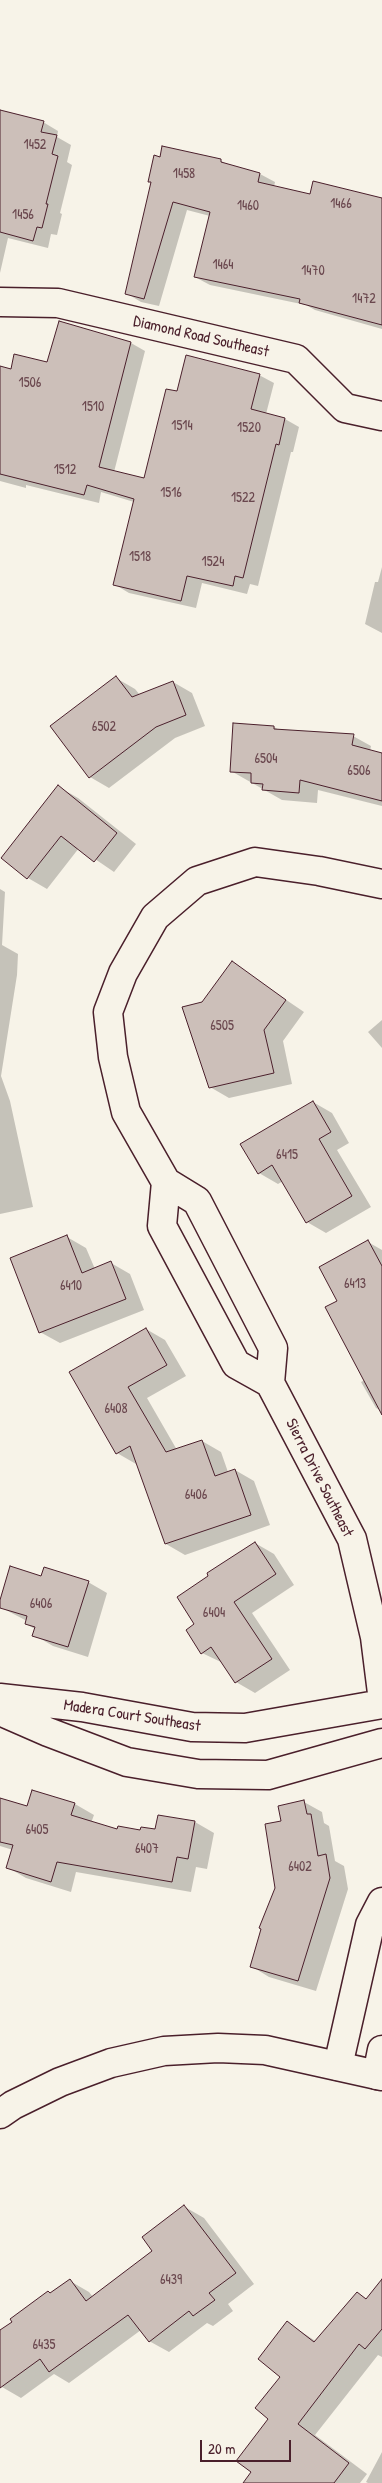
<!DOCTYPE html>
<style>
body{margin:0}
#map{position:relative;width:382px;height:2483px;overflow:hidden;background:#f7f3e8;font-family:"Patrick Hand",sans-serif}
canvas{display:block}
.scale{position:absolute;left:200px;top:2440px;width:91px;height:22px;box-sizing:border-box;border:2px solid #4a1f2b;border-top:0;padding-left:6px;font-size:15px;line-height:18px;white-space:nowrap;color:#4a1f2b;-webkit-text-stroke:4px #f7f3e8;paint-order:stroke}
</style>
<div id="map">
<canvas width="382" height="2483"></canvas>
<div class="scale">20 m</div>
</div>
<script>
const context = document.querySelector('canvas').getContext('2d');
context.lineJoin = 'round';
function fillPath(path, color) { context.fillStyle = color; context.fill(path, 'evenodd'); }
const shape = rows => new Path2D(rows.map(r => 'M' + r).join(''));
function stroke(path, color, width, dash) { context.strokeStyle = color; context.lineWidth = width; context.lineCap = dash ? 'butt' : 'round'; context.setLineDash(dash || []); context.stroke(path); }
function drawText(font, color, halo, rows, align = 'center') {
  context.font = font + ' "Patrick Hand",sans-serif'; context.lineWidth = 5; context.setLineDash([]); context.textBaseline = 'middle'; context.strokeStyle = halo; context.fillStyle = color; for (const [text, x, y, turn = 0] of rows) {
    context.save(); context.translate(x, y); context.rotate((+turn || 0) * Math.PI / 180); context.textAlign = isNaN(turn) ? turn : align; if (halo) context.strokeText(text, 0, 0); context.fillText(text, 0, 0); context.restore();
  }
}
fillPath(shape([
 [0,111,43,122,58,131,57,137,71,145,67,162,72,165,60,213,62,214,57,235,51,234,48,248,8,238,0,273],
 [221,161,231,166,260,174,275,182,274,187,311,195,382,201,382,329,315,310,306,305,210,285,195,277,210,216,187,210,159,306,141,302,126,293,152,183,149,181],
 [131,343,145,351,114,472,145,479,178,393,259,375,274,383,266,414,285,419,299,427,293,452,291,452,258,586,250,584,247,594,202,583,196,608,129,593,114,584,134,502,101,492,99,503,26,485,26,488,0,481,0,379,12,371],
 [382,567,382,633,365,624,375,582,378,582],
 [116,678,135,689,140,695,173,682,192,693,205,726,175,738,109,788,90,777],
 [274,727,281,731,353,736,371,746,370,751,382,754,382,806,318,790,317,803,282,800,231,771],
 [59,787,78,798,136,844,114,872,79,848,47,889,28,878],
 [0,889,5,892,2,945,18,954,17,975,1,1076,10,1101,33,1207,0,1214],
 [232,963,304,1012,283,1041,292,1084,229,1098,210,1087,203,1003],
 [382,1020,382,1048,368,1032],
 [313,1102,332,1113,349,1143,337,1150,371,1207,326,1233,307,1222,283,1181,278,1184,259,1173],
 [67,1237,86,1248,95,1269,111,1263,130,1274,144,1310,60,1343,40,1332],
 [368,1242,382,1250,382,1411,376,1408,361,1382,365,1380,339,1301],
 [146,1329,165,1340,186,1376,147,1398,177,1450,202,1441,221,1452,228,1472,235,1470,254,1481,270,1525,185,1555,166,1544,138,1463,136,1464,117,1453,71,1372],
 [255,1543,274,1554,294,1585,252,1613,290,1670,255,1693,236,1682,223,1663,202,1653,196,1624],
 [42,1577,88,1582,107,1593,88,1657,53,1646,34,1635,35,1629,26,1624,27,1621,0,1607,0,1604],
 [0,1799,27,1808,75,1804,94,1815,91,1823,118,1831,156,1831,195,1822,214,1833,207,1869,196,1867,191,1892,76,1872,71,1892,26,1878,7,1867,13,1850,0,1846],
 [304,1802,322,1812,324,1823,329,1826,335,1861,344,1866,348,1889,316,1991,269,1977,251,1966,276,1888,282,1822],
 [185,2207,204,2218,254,2284,228,2304,233,2311,213,2326,207,2323,169,2352,149,2341,141,2330,69,2383,54,2374,21,2398,2,2387,0,2332,48,2292,51,2294,70,2281,89,2292,93,2297,154,2251],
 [357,2293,367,2299,382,2293,382,2357,378,2355,315,2435,367,2474,360,2483,244,2483,252,2472,282,2376,288,2323,317,2342],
 [382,2452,382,2483,368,2483,366,2482]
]), '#0003');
const building = shape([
 [0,110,44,121,41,132,57,135,52,154,58,156,46,204,48,204,42,228,37,227,33,241,0,232,0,110],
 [162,146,221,159,221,162,260,173,258,182,310,194,313,181,382,198,382,325,299,303,300,299,194,277,210,212,173,202,144,299,125,294,151,182,148,182,154,155,160,157,162,146],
 [59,321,131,342,99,467,144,478,166,389,177,391,186,355,260,374,251,409,285,418,279,445,276,444,243,578,235,576,233,586,187,576,181,601,113,585,134,499,87,485,84,495,0,474,0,366,11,369,14,354,47,362,59,321],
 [116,676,132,697,173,681,186,715,156,727,89,778,50,726,116,676],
 [233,723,274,726,274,729,354,734,352,745,382,753,382,801,300,780,299,793,262,790,263,784,251,783,251,773,230,772,233,723],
 [58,785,117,833,94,862,61,836,27,879,1,858,58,785],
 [232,961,286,1000,264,1030,274,1073,209,1088,182,1007,202,1002,232,961],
 [313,1101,331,1132,319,1139,352,1196,306,1223,272,1165,258,1174,240,1144,313,1101],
 [67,1235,82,1273,111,1261,126,1299,39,1333,10,1258,67,1235],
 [368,1240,382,1266,382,1415,325,1307,337,1301,319,1267,368,1240],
 [146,1328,167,1365,128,1387,166,1452,202,1440,215,1476,235,1469,251,1515,165,1544,130,1446,116,1454,69,1372,146,1328],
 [255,1542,276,1574,234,1602,272,1659,235,1683,211,1647,201,1654,186,1630,194,1624,177,1597,208,1576,207,1573,255,1542],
 [10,1566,41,1576,44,1567,89,1581,68,1647,32,1636,35,1627,25,1624,27,1616,0,1608,0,1600,10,1566],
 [32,1790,75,1803,71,1815,117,1829,118,1826,140,1830,141,1827,155,1829,158,1815,195,1821,188,1859,177,1857,172,1882,57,1862,51,1882,6,1868,13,1845,0,1842,0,1798,27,1806,32,1790],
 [304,1800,307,1814,311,1814,318,1856,326,1854,330,1878,298,1981,250,1967,261,1929,259,1928,275,1888,265,1824,281,1821,278,1806,304,1800],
 [184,2205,236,2273,209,2293,215,2300,193,2316,189,2311,149,2342,128,2315,49,2372,40,2359,0,2388,0,2330,12,2322,10,2319,48,2291,50,2293,70,2279,86,2301,152,2251,142,2237,184,2205],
 [382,2279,382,2329,365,2349,359,2344,298,2424,349,2463,334,2483,243,2483,251,2472,236,2461,268,2419,255,2408,280,2377,258,2359,287,2321,314,2342,357,2292,366,2299,382,2279]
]);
fillPath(building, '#ccbfb9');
stroke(building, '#4a1f2b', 1);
const minor = shape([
 [0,302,58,303,296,359,345,408,382,416],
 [382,884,319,871,255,862,197,881,155,917,123,973,108,1012,113,1057,126,1112,166,1182,197,1201,273,1348,270,1383,352,1539,375,1637,382,1693],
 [166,1182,162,1226,236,1364,270,1383],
 [0,1698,82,1707,192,1727,245,1728,382,1704],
 [0,1711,48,1732,127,1762,198,1774,268,1775,382,1743],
 [338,2066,370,1925,382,1902],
 [377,2075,382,2050]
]);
const tertiary = shape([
 [0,2114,13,2105,60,2082,111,2063,164,2051,218,2048,265,2050,382,2076]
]);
stroke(minor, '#4a1f2b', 31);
stroke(tertiary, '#4a1f2b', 31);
stroke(minor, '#f7f3e8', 28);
stroke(tertiary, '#f7f3e8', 28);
drawText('14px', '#6a474e', null, [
 ["1452",35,145],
 ["1458",184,174],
 ["1466",341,204],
 ["1460",248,206],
 ["1456",23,215],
 ["1464",223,265],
 ["1470",313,271],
 ["1472",364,299],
 ["1506",30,383],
 ["1510",93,407],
 ["1514",182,426],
 ["1520",249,428],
 ["1512",65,470],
 ["1516",171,493],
 ["1522",243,498],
 ["1518",140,557],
 ["1524",213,562],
 ["6502",104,727],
 ["6504",266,759],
 ["6506",359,771],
 ["6505",222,1026],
 ["6415",287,1155],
 ["6413",355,1284],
 ["6410",71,1286],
 ["6408",116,1409],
 ["6406",196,1495],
 ["6406",41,1604],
 ["6404",214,1613],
 ["6405",37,1830],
 ["6407",147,1849],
 ["6402",300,1867],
 ["6439",171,2280],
 ["6435",44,2345]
]);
drawText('16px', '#4a1f2b', '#f7f3e8', [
 ["Diamond Road Southeast",201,337,13],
 ["Sierra Drive Southeast",319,1478,63],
 ["Madera Court Southeast",132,1716,9]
]);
</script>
